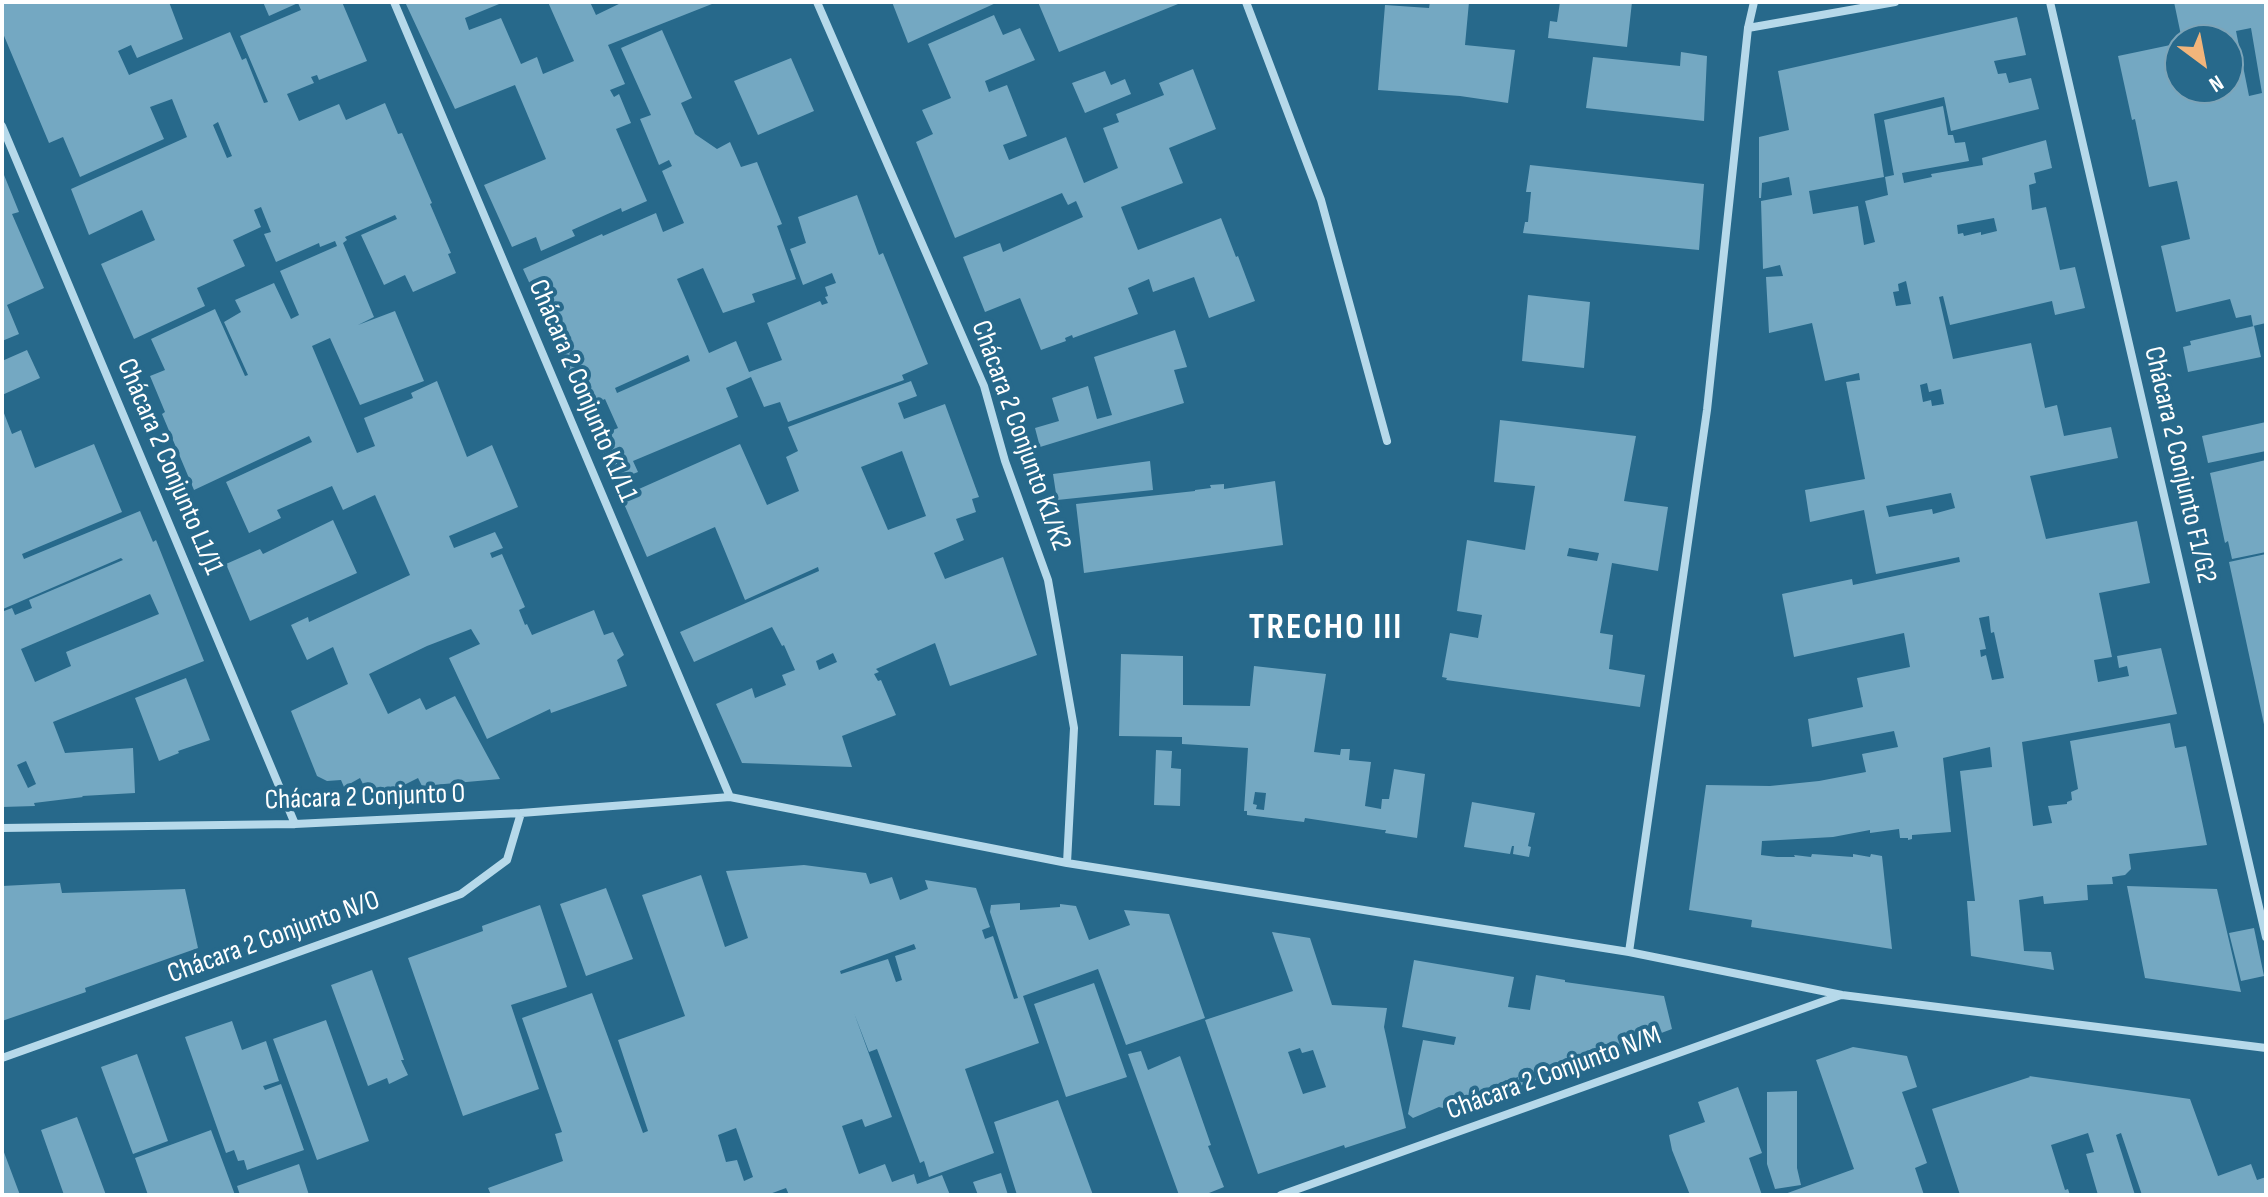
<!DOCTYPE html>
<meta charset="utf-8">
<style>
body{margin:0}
#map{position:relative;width:2268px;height:1197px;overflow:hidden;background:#27698b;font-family:"Sofia Sans Condensed",sans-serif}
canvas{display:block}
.frame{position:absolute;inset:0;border:4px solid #fff;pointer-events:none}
.north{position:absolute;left:2164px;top:24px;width:80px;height:80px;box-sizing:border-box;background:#27698b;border:2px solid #7da5b9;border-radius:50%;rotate:148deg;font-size:22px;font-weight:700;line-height:32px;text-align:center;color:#fff}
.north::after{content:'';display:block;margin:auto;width:28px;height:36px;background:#f2b57b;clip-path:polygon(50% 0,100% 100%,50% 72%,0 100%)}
</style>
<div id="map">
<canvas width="2268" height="1197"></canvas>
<div class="frame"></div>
<div class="north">N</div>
</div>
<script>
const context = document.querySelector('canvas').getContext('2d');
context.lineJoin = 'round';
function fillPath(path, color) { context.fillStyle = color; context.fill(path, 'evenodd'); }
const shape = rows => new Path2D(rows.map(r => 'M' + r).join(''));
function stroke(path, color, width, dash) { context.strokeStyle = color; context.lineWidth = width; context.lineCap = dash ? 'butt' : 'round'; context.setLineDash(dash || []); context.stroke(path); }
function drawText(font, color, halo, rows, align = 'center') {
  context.font = font + ' "Sofia Sans Condensed",sans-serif'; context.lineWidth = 8; context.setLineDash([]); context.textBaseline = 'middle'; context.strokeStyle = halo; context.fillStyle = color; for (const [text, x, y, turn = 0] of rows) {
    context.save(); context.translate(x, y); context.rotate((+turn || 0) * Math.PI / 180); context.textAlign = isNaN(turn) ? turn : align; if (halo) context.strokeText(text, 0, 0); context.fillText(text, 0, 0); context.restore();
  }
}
fillPath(shape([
 [2,2,169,2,183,39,137,58,131,45,118,51,129,75,230,32,242,60,246,58,264,103,268,102,240,36,301,10,298,3,269,16,263,2,342,2,367,61,319,80,317,75,311,77,314,83,287,94,299,121,339,104,346,120,385,103,398,134,402,133,432,203,430,204,451,253,448,254,456,273,413,292,405,275,384,285,361,235,397,219,395,215,345,237,347,240,343,243,374,317,358,325,395,311,424,381,360,405,330,338,312,346,357,453,375,446,364,418,413,398,411,393,437,381,467,457,492,445,518,507,449,536,454,548,495,532,503,548,490,553,492,558,502,554,525,607,519,610,525,625,527,624,532,635,594,610,604,635,613,632,624,655,617,660,627,686,551,713,550,709,487,739,449,658,480,644,471,629,427,646,369,674,388,714,420,698,426,710,455,696,500,779,422,786,418,778,376,799,370,787,366,790,360,778,344,787,341,780,327,781,317,776,291,711,348,684,333,647,307,660,291,625,308,617,309,622,410,575,375,495,343,510,332,486,277,510,281,518,249,533,226,482,312,442,309,436,194,490,162,414,165,412,150,376,165,370,151,339,215,309,245,376,248,375,224,322,241,312,235,300,274,283,291,319,299,315,280,271,337,246,335,241,320,247,319,243,276,262,264,234,271,232,261,207,254,210,261,227,233,240,245,266,197,288,205,306,134,339,101,264,155,240,142,210,89,235,71,189,187,137,172,99,150,107,164,139,80,177,63,137,49,143,2,31],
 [218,122,232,156,227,158,213,125],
 [405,2,504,2,465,18,469,30,501,18,521,64,537,57,543,74,574,61,548,2,590,2,596,15,623,2,717,2,608,45,625,84,610,90,614,97,619,94,631,123,616,129,647,201,622,212,621,208,572,230,575,236,541,251,536,237,512,247,484,185,546,159,515,85,455,109],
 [892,2,998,2,908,43],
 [1038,2,1183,2,1059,52],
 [1430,2,1469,2,1465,45,1515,50,1508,103,1460,96,1378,90,1385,5,1429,8],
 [1560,2,1632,2,1627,47,1548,38,1550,21,1557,22],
 [2174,2,2266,2,2266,323,2253,326,2251,315,2236,318,2230,299,2176,312,2161,246,2190,239,2177,181,2149,187,2135,119,2132,120,2118,56,2180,43,2180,88,2228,88,2228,40,2182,40],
 [2251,28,2262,93,2249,96,2236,31],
 [994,15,1003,35,1020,28,1035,60,985,81,989,92,1007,85,1027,136,1003,145,1009,160,1066,137,1084,183,1118,168,1103,128,1119,122,1116,114,1164,95,1159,83,1193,69,1216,129,1169,148,1183,183,1121,207,1138,250,1221,218,1236,257,1238,256,1255,301,1209,318,1194,277,1153,292,1149,279,1128,288,1138,314,1073,338,1072,335,1065,338,1066,341,1041,350,1020,298,985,312,963,257,1000,243,1003,252,1083,217,1076,201,1068,205,1062,193,955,238,916,142,933,134,922,110,951,98,928,44],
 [2017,17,2026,55,1994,61,1998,74,2006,73,2009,83,2031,78,2039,109,1951,131,1944,97,1874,114,1884,177,1809,191,1813,214,1858,206,1864,245,1875,242,1865,201,1888,195,1885,177,1894,175,1884,120,1943,106,1948,135,1953,135,1955,143,1965,142,1969,161,1902,173,1904,183,1932,177,1931,174,1983,165,1982,158,2046,140,2052,168,2034,173,2036,183,2029,185,2032,210,2046,207,2060,270,2075,267,2085,308,2055,315,2052,301,1950,325,1943,296,1939,297,1953,359,2031,343,2045,408,2057,405,2064,436,2111,427,2118,458,2030,476,2046,539,2137,521,2150,583,2099,593,2112,657,2094,660,2098,682,2129,676,2127,666,2119,668,2117,656,2161,648,2177,714,2022,742,2033,826,2052,823,2048,806,2067,804,2067,802,2072,800,2071,792,2078,789,2070,741,2170,723,2175,748,2186,746,2207,845,2129,854,2131,869,2125,875,2112,877,2113,884,2087,885,2088,900,2044,904,2043,896,2019,900,2024,951,2051,952,2054,970,1971,956,1967,901,1975,901,1960,771,1992,767,1990,747,1943,758,1951,832,1912,835,1912,839,1908,840,1908,838,1900,838,1899,829,1870,833,1870,830,1833,837,1762,841,1761,855,1777,857,1795,857,1794,855,1811,857,1812,854,1853,857,1853,854,1870,857,1871,854,1882,856,1892,949,1751,927,1752,920,1689,910,1706,785,1770,786,1819,781,1866,772,1862,754,1898,747,1894,731,1812,747,1808,719,1863,707,1857,678,1910,667,1904,633,1794,657,1782,594,1852,579,1853,585,1960,562,1959,557,1876,574,1864,510,1810,522,1805,490,1865,479,1846,382,1860,380,1859,373,1825,381,1812,323,1769,333,1766,277,1783,276,1780,265,1763,269,1761,201,1792,195,1789,177,1762,183,1761,198,1759,198,1759,137,1789,130,1778,71],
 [1994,218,1997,231,1981,235,1981,232,1964,236,1963,233,1958,234,1957,225],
 [1906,281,1911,304,1896,306,1893,292,1899,291,1898,284],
 [1927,383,1929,392,1941,389,1944,404,1932,406,1931,400,1923,402,1920,385],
 [1951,493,1955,508,1933,514,1932,509,1889,517,1886,506],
 [1989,616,1991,633,1994,632,2004,678,1992,680,1986,655,1981,657,1980,650,1986,649,1979,618],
 [662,30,692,98,681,103,695,134,717,149,730,142,741,167,757,162,782,224,777,226,796,279,752,294,755,302,723,313,703,268,677,279,709,353,736,341,749,372,782,360,767,323,820,301,822,305,828,303,825,297,828,296,825,287,836,283,832,273,803,285,790,249,806,243,798,217,857,195,879,255,883,253,928,364,902,375,904,380,788,422,780,402,764,407,751,377,726,388,738,417,633,461,638,472,615,481,596,437,618,428,605,399,583,409,551,333,552,332,523,269,602,234,603,236,656,213,663,232,684,223,662,171,672,166,669,160,659,165,640,119,651,115,621,48],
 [688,355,690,361,617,393,615,388],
 [1681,52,1707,56,1704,121,1586,108,1593,57,1680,66],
 [791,58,814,111,758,135,734,81],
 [1105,71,1111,85,1125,79,1131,94,1085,113,1072,83],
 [1530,165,1704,184,1699,250,1523,233,1525,222,1528,222,1531,192,1526,192],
 [2,170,19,212,12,214,44,288,7,305,19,334,2,341],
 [1528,295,1590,302,1584,368,1522,361],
 [2254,326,2261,357,2188,372,2183,347,2191,345,2190,341],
 [1175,330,1187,367,1174,370,1184,403,1040,447,1035,428,1059,421,1052,398,1088,386,1097,419,1112,415,1094,357],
 [27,350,40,378,2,395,2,361],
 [911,381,917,396,898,403,904,419,945,404,979,497,972,499,976,512,956,519,964,540,934,553,945,579,1003,557,1037,655,950,686,935,643,876,669,879,672,874,674,878,681,881,680,896,715,842,736,852,767,742,763,716,704,752,688,755,698,786,685,782,675,795,670,784,645,782,646,772,627,694,662,680,632,819,571,818,567,745,600,715,527,647,557,621,497,740,444,767,505,799,491,786,457,798,451,788,427],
 [902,451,926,516,888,530,861,467],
 [833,653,837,662,819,670,816,661],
 [2,408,12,434,21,430,35,468,94,444,122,512,22,554,24,559,140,511,153,542,156,540,204,661,53,722,65,753,133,748,135,793,82,796,83,797,34,803,35,806,2,807],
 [121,558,123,560,29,600,32,608,15,615,12,608,4,611,3,609],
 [150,594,159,614,66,652,71,666,35,682,21,649],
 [26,761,36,784,28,788,17,765],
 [1500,420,1636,436,1624,501,1668,507,1658,571,1612,563,1600,633,1613,635,1609,669,1645,675,1640,707,1446,680,1447,678,1442,677,1450,633,1478,638,1482,615,1457,611,1467,540,1525,550,1535,486,1494,482],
 [1569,548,1599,553,1597,561,1567,556],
 [2266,422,2266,451,2208,463,2202,436],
 [2266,460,2266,552,2232,559,2228,541,2225,543,2210,473],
 [1150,461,1153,490,1057,500,1053,474],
 [1275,481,1283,545,1084,573,1076,504,1195,491,1195,490,1211,488,1210,485,1224,484,1224,489],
 [333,520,357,573,250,621,226,564,260,549,263,554],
 [2266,554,2266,729,2265,729,2229,562],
 [1121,654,1183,656,1183,705,1250,706,1254,666,1326,674,1314,752,1340,755,1341,749,1350,749,1349,760,1371,762,1365,806,1381,809,1382,799,1389,799,1394,769,1425,774,1417,838,1385,833,1386,830,1383,830,1305,818,1304,822,1247,815,1247,811,1244,811,1248,748,1182,744,1182,737,1119,736],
 [1255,792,1266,793,1264,810,1256,809,1257,805,1253,804],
 [186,678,210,740,178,751,179,753,159,761,135,698],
 [1156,750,1172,751,1171,768,1181,769,1180,806,1154,805],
 [1472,802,1535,813,1528,846,1531,847,1529,857,1513,854,1514,846,1512,846,1510,854,1464,847],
 [804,865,866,873,870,884,892,877,900,900,928,889,925,880,976,888,990,927,982,930,985,939,993,936,1014,999,1018,998,990,912,991,905,1020,903,1020,910,1060,907,1060,904,1076,906,1089,940,1130,925,1124,910,1169,914,1205,1018,1126,1045,1098,969,1023,996,1039,1043,965,1069,994,1153,929,1177,924,1161,920,1163,877,1049,869,1052,854,1013,892,1117,865,1127,862,1119,842,1126,859,1174,885,1164,892,1182,914,1174,917,1184,942,1175,950,1195,789,1195,786,1188,767,1195,491,1195,488,1188,563,1161,555,1134,562,1132,522,1018,592,993,643,1133,648,1131,618,1040,685,1016,642,895,701,875,725,947,748,938,726,871],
 [914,944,916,949,895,956,902,980,896,982,888,959,841,974,840,971],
 [736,1128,753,1177,744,1181,737,1160,726,1162,718,1135],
 [60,883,62,893,185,889,198,948,85,988,86,992,2,1021,2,886],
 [2127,886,2217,889,2241,992,2145,978],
 [606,888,633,959,586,976,560,904],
 [540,905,567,987,511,1005,539,1089,463,1116,408,958,483,931,482,926],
 [2254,928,2264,976,2241,981,2229,933],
 [1272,932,1310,938,1332,1005,1387,1008,1384,1027,1406,1128,1345,1148,1344,1145,1258,1174,1205,1020,1293,991],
 [1300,1048,1302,1053,1313,1050,1326,1087,1303,1094,1288,1052],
 [1414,960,1514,977,1508,1007,1530,1010,1536,975,1565,980,1565,982,1664,996,1672,1029,1517,1087,1518,1077,1443,1104,1443,1108,1439,1107,1413,1118,1408,1114,1423,1040,1454,1045,1456,1037,1402,1027],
 [372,970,404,1060,401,1060,408,1075,389,1084,387,1078,368,1086,331,985],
 [1094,983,1127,1077,1066,1097,1034,1004],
 [326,1020,369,1141,317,1160,273,1039],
 [232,1021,242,1050,266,1041,279,1081,263,1086,265,1090,281,1084,304,1150,247,1170,244,1160,238,1161,234,1150,226,1153,185,1037],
 [1853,1047,1907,1056,1917,1087,1902,1092,1927,1163,1915,1168,1924,1195,1782,1195,1854,1169,1816,1060],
 [1141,1051,1148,1070,1180,1056,1211,1145,1208,1146,1224,1187,1204,1195,1179,1195,1128,1054],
 [137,1054,168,1141,133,1154,101,1067],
 [2029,1076,2190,1099,2218,1176,2251,1164,2257,1180,2266,1177,2266,1195,2142,1195,2121,1133,2116,1135,2135,1195,2098,1195,2086,1154,2094,1152,2088,1133,2051,1145,2065,1190,2068,1189,2070,1195,1960,1195,1932,1109,2030,1077],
 [1738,1087,1762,1153,1749,1158,1762,1195,1690,1195,1672,1150,1669,1135,1705,1122,1698,1102],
 [1797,1091,1797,1168,1801,1185,1775,1189,1767,1164,1767,1092],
 [1058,1100,1093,1195,1017,1195,994,1122],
 [77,1117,106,1195,64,1195,41,1130],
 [211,1130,235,1195,148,1195,135,1158],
 [2,1147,20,1195,2,1195],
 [299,1164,309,1195,240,1195,237,1186],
 [1001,1173,1008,1195,978,1195,973,1182]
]), '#74a8c2');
stroke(shape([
 [394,2,730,797],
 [817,2,984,386,1005,461,1048,580,1074,728,1067,863],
 [1246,2,1321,200,1387,441],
 [2050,2,2266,937],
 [1748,28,1895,2],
 [2,126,295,824],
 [2,828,295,824,521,813,730,797,1067,863,1629,952,1842,995,2266,1048],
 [1629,952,1707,410,1748,28,1754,2],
 [2,1058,461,894,507,860,521,813],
 [1281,1195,1841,995]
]), '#b6d9ea', 8);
drawText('28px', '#fff', '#27698b', [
 ["Chácara 2 Conjunto K1/L1",582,391,67],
 ["Chácara 2 Conjunto K1/K2",1020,436,70],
 ["Chácara 2 Conjunto F1/G2",2179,465,77],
 ["Chácara 2 Conjunto L1/J1",169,467,67],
 ["Chácara 2 Conjunto O",365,798,-2],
 ["Chácara 2 Conjunto N/O",274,938,-20],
 ["Chácara 2 Conjunto N/M",1554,1074,-20]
]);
context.letterSpacing = '2px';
drawText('bold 36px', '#fff', '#27698b', [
 ["TRECHO III",1326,629]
]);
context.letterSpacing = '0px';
</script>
